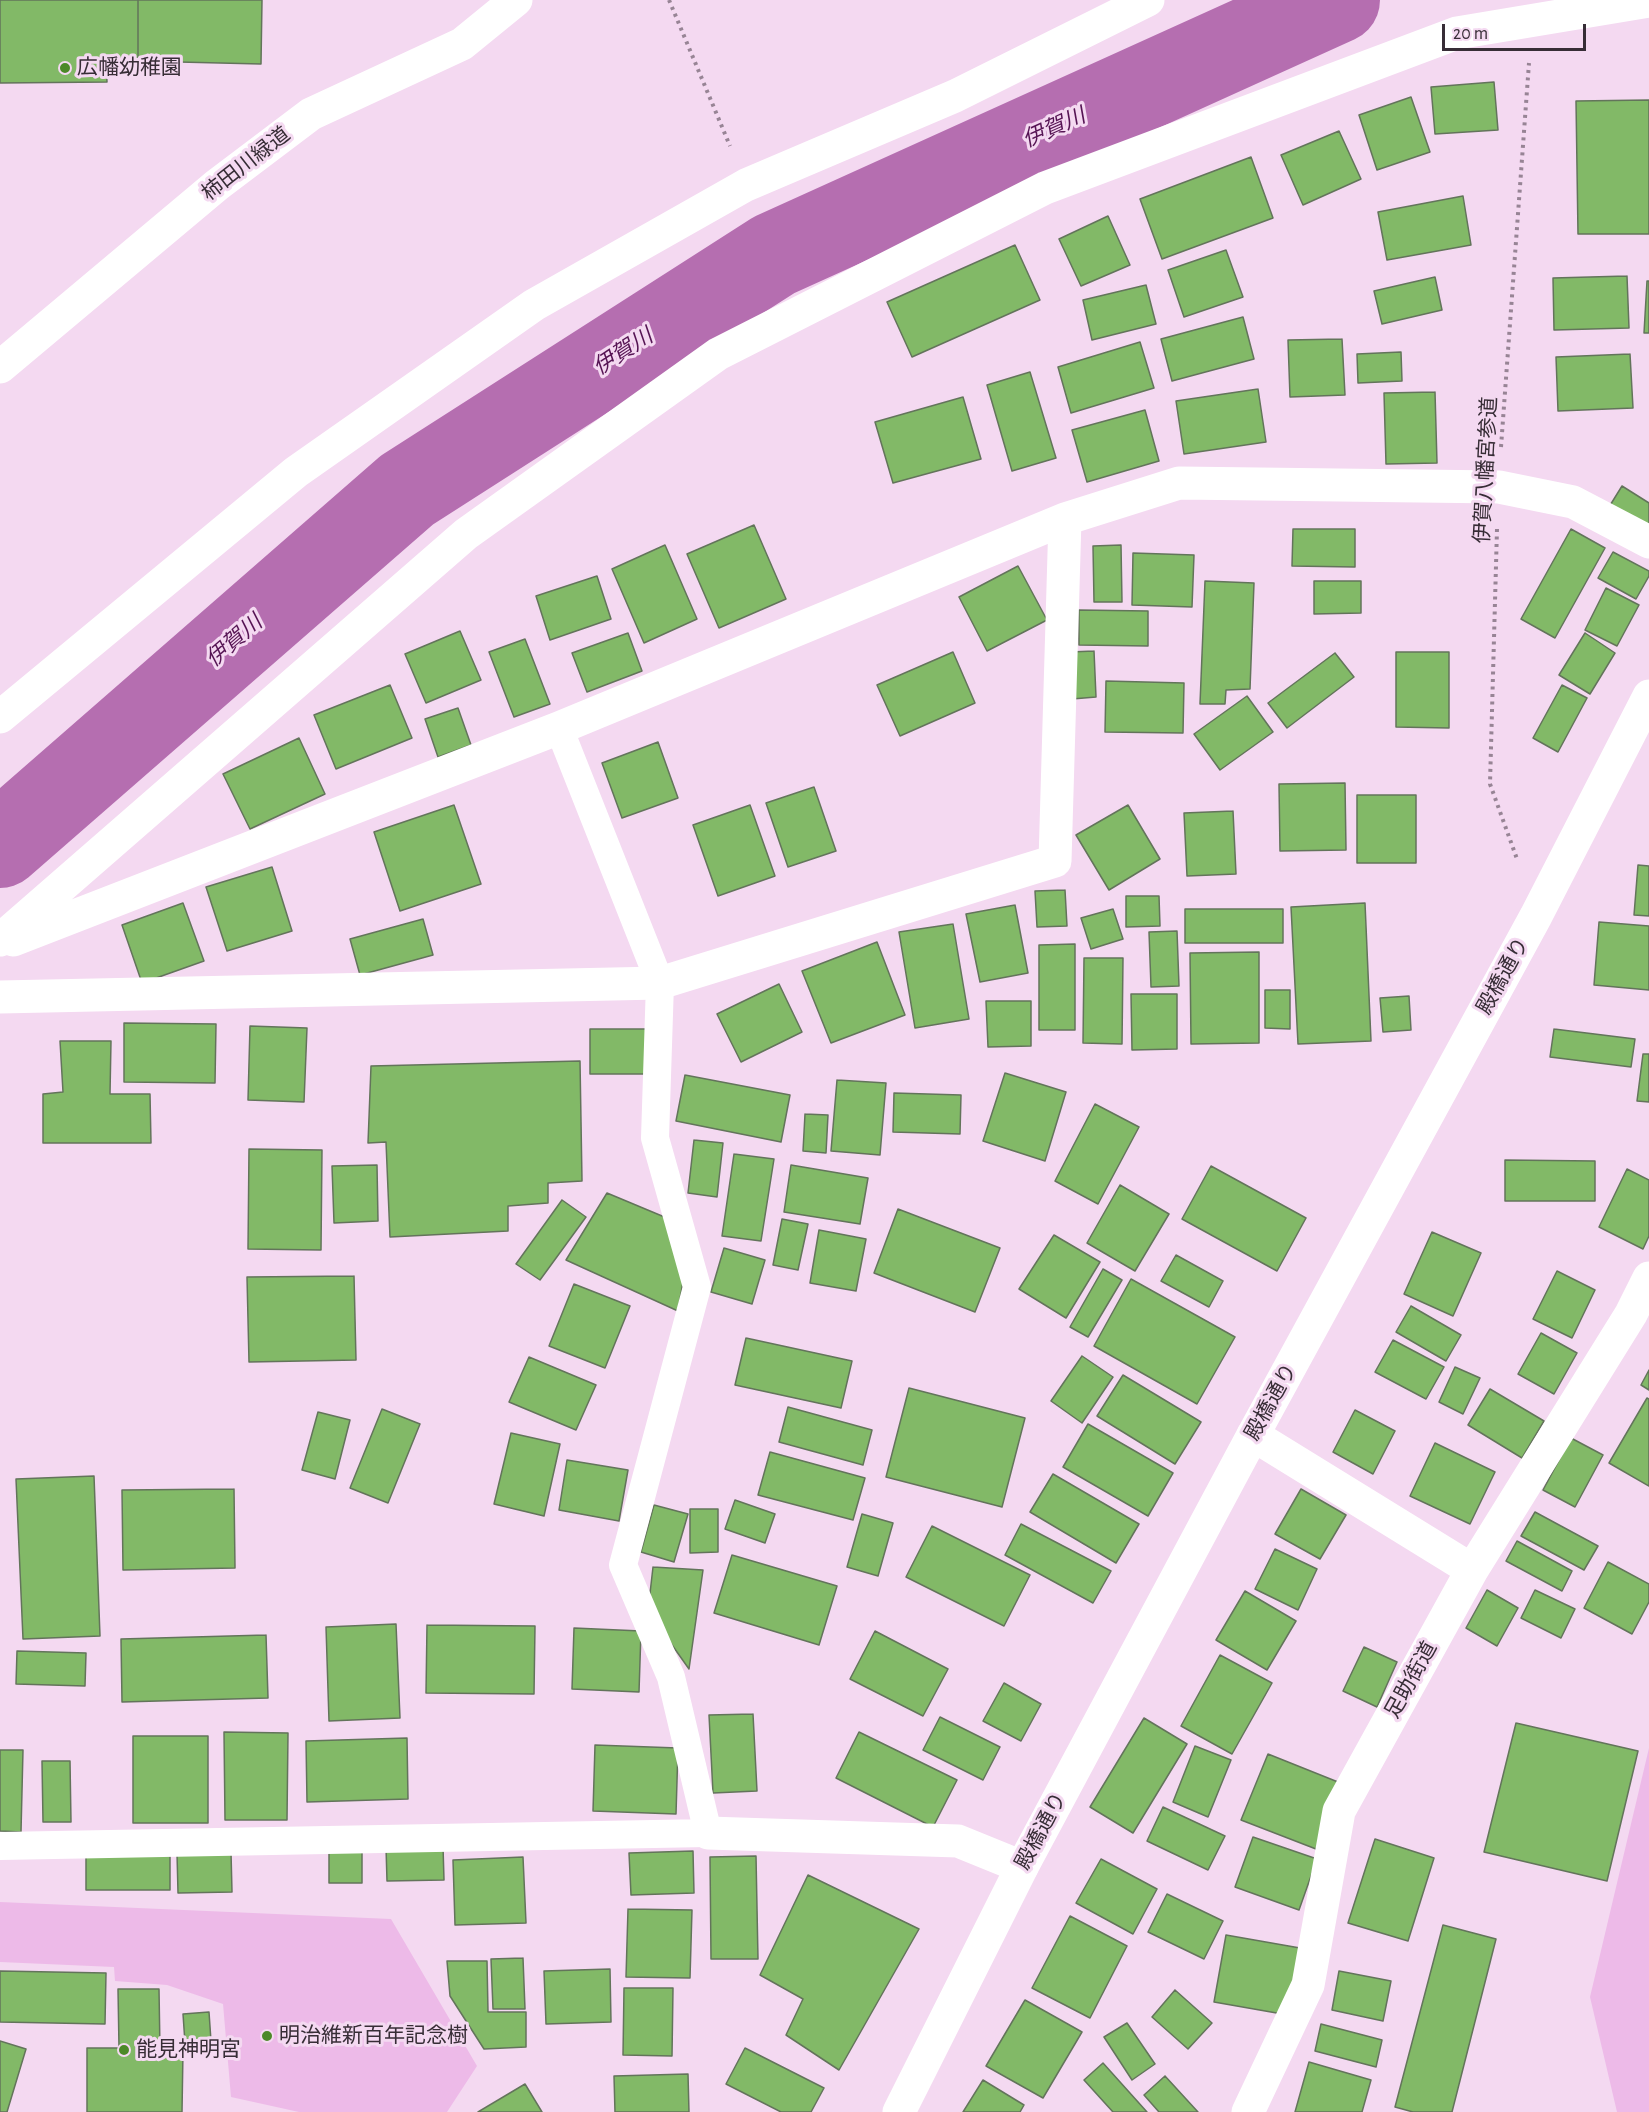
<!DOCTYPE html>
<meta charset="utf-8">
<style>
body{margin:0}
#map{position:relative;width:1649px;height:2112px;overflow:hidden;background:#f4d9f1;font-family:"Alegreya Sans",sans-serif}
canvas{display:block}
.scale{position:absolute;left:1442px;top:24px;width:144px;height:27px;box-sizing:border-box;border:3px solid #372d36;border-top:0;padding-left:8px;font-size:18px;line-height:21px;white-space:nowrap;color:#372d36;-webkit-text-stroke:4px #f4d9f1;paint-order:stroke}
</style>
<div id="map">
<canvas width="1649" height="2112"></canvas>
<div class="scale">20 m</div>
</div>
<script>
const context = document.querySelector('canvas').getContext('2d');
context.lineJoin = 'round';
function fillPath(path, color) { context.fillStyle = color; context.fill(path, 'evenodd'); }
const shape = rows => new Path2D(rows.map(r => 'M' + r).join(''));
function stroke(path, color, width, dash) { context.strokeStyle = color; context.lineWidth = width; context.lineCap = dash ? 'butt' : 'round'; context.setLineDash(dash || []); context.stroke(path); }
function drawText(font, color, halo, rows, align = 'center') {
  context.font = font + ' "Alegreya Sans","Noto Sans JP",sans-serif'; context.lineWidth = 6; context.setLineDash([]); context.textBaseline = 'middle'; context.strokeStyle = halo; context.fillStyle = color; for (const [text, x, y, turn = 0] of rows) {
    context.save(); context.translate(x, y); context.rotate((+turn || 0) * Math.PI / 180); context.textAlign = isNaN(turn) ? turn : align; if (halo) context.strokeText(text, 0, 0); context.fillText(text, 0, 0); context.restore();
  }
}
fillPath(shape([
 [1649,1748,1649,2112,1617,2112,1590,1997],
 [0,1902,391,1919,477,2066,447,2112,299,2112,231,2097,223,2004,167,1985,115,1981,114,1967,0,1962]
]), '#edbae8');
stroke(shape([
 [0,845,407,490,774,255,1337,0]
]), '#b56eb0', 86);
const building = shape([
 [0,0,138,0,138,61,106,64,107,82,0,83,0,0],
 [138,0,262,0,261,64,138,61,138,0],
 [1494,82,1498,130,1435,134,1431,87,1494,82],
 [1411,97,1430,152,1377,170,1359,115,1411,97],
 [1649,100,1649,234,1578,234,1576,101,1649,100],
 [1339,131,1361,179,1303,205,1281,155,1339,131],
 [1251,157,1273,218,1162,259,1140,199,1251,157],
 [1463,196,1471,245,1387,260,1378,212,1463,196],
 [1108,216,1130,265,1081,286,1059,239,1108,216],
 [1015,245,1040,300,912,357,887,302,1015,245],
 [1226,250,1243,297,1184,317,1168,270,1226,250],
 [1627,276,1629,328,1554,330,1553,278,1627,276],
 [1435,277,1442,310,1382,324,1374,291,1435,277],
 [1647,281,1649,281,1649,333,1644,333,1647,281],
 [1146,285,1156,324,1092,340,1083,300,1146,285],
 [1243,317,1254,359,1172,381,1161,339,1243,317],
 [1342,339,1345,395,1290,397,1288,340,1342,339],
 [1140,342,1154,388,1071,413,1058,367,1140,342],
 [1401,352,1402,381,1358,383,1357,354,1401,352],
 [1630,354,1633,408,1558,411,1556,357,1630,354],
 [1030,372,1056,458,1012,471,987,385,1030,372],
 [1258,389,1266,442,1184,454,1176,401,1258,389],
 [1435,392,1437,463,1386,464,1384,393,1435,392],
 [963,397,981,459,893,483,875,422,963,397],
 [1145,410,1159,461,1087,482,1072,430,1145,410],
 [1622,486,1649,503,1649,532,1609,507,1622,486],
 [754,525,786,599,719,628,687,554,754,525],
 [1293,529,1355,529,1355,567,1292,566,1293,529],
 [1571,529,1605,548,1555,638,1521,619,1571,529],
 [665,545,697,619,644,643,612,569,665,545],
 [1121,545,1122,602,1094,602,1093,546,1121,545],
 [1613,552,1649,571,1649,576,1636,599,1598,578,1613,552],
 [1133,553,1194,555,1192,607,1132,605,1133,553],
 [1018,566,1047,620,987,651,959,597,1018,566],
 [597,576,611,619,550,640,536,596,597,576],
 [1205,581,1254,583,1250,689,1226,690,1225,704,1200,704,1205,581],
 [1314,581,1361,581,1361,613,1314,614,1314,581],
 [1606,588,1639,605,1617,646,1585,630,1606,588],
 [1079,610,1148,611,1148,646,1079,645,1079,610],
 [460,631,481,680,426,703,405,654,460,631],
 [628,633,642,671,587,692,572,653,628,633],
 [1585,633,1615,653,1590,694,1559,675,1585,633],
 [525,639,550,704,514,717,489,652,525,639],
 [1094,651,1096,697,1072,699,1070,652,1094,651],
 [953,652,975,703,900,736,877,685,953,652],
 [1396,652,1449,652,1449,728,1396,727,1396,652],
 [1335,653,1354,677,1287,728,1268,703,1335,653],
 [1106,681,1184,683,1183,733,1105,732,1106,681],
 [390,685,412,738,336,769,314,715,390,685],
 [1562,685,1587,698,1558,752,1533,738,1562,685],
 [1247,696,1273,732,1220,770,1194,734,1247,696],
 [458,708,471,745,438,757,425,719,458,708],
 [299,738,325,794,250,829,223,774,299,738],
 [658,742,678,798,622,818,602,763,658,742],
 [1345,783,1346,850,1280,851,1279,784,1345,783],
 [814,787,836,851,788,867,766,803,814,787],
 [1357,795,1416,795,1416,863,1357,863,1357,795],
 [454,805,481,884,400,911,374,832,454,805],
 [750,805,775,876,718,896,693,825,750,805],
 [1128,805,1160,859,1109,890,1076,835,1128,805],
 [1233,811,1236,874,1187,876,1184,813,1233,811],
 [1638,865,1649,866,1649,916,1634,915,1638,865],
 [272,867,292,931,227,951,206,887,272,867],
 [1065,890,1067,926,1037,927,1035,891,1065,890],
 [1126,896,1159,896,1160,926,1126,927,1126,896],
 [183,903,204,961,142,983,122,925,183,903],
 [1365,903,1371,1041,1298,1044,1291,907,1365,903],
 [1015,905,1028,973,980,982,966,914,1015,905],
 [1113,909,1123,939,1091,949,1081,918,1113,909],
 [1185,909,1283,909,1283,943,1185,943,1185,909],
 [423,919,433,955,360,975,350,939,423,919],
 [1599,922,1649,926,1649,990,1594,985,1599,922],
 [953,924,969,1019,915,1028,899,932,953,924],
 [1177,931,1179,986,1151,987,1149,932,1177,931],
 [877,942,905,1015,831,1043,802,971,877,942],
 [1075,944,1075,1030,1039,1030,1039,945,1075,944],
 [1259,952,1259,1043,1191,1044,1190,953,1259,952],
 [1084,958,1123,958,1122,1044,1083,1043,1084,958],
 [779,984,802,1032,741,1062,717,1014,779,984],
 [1265,990,1290,990,1290,1029,1265,1028,1265,990],
 [1131,994,1177,994,1177,1049,1132,1050,1131,994],
 [1409,996,1411,1030,1383,1032,1380,998,1409,996],
 [986,1001,1031,1001,1031,1046,988,1047,986,1001],
 [124,1023,216,1024,215,1083,124,1082,124,1023],
 [250,1026,307,1028,304,1102,248,1100,250,1026],
 [590,1029,647,1029,647,1074,590,1074,590,1029],
 [1554,1029,1635,1039,1631,1067,1550,1057,1554,1029],
 [60,1041,111,1041,110,1094,150,1094,151,1143,43,1143,43,1094,63,1092,60,1041],
 [1643,1054,1649,1054,1649,1102,1637,1101,1643,1054],
 [580,1061,582,1181,548,1183,548,1203,508,1206,508,1231,390,1237,386,1142,368,1143,371,1066,580,1061],
 [1005,1073,1066,1092,1045,1161,983,1141,1005,1073],
 [685,1075,790,1095,781,1142,676,1121,685,1075],
 [837,1080,886,1083,880,1155,831,1151,837,1080],
 [894,1093,961,1095,960,1134,893,1132,894,1093],
 [1095,1104,1139,1127,1098,1204,1055,1181,1095,1104],
 [805,1114,828,1115,826,1153,803,1151,805,1114],
 [694,1140,723,1143,717,1197,688,1193,694,1140],
 [249,1149,322,1150,321,1250,248,1249,249,1149],
 [734,1154,774,1159,761,1241,722,1236,734,1154],
 [1505,1160,1595,1161,1595,1201,1505,1201,1505,1160],
 [377,1165,378,1221,334,1223,332,1166,377,1165],
 [791,1165,868,1178,860,1224,784,1212,791,1165],
 [1211,1166,1306,1218,1277,1271,1182,1219,1211,1166],
 [1627,1169,1649,1180,1649,1236,1643,1249,1599,1227,1627,1169],
 [1120,1185,1169,1214,1135,1271,1087,1243,1120,1185],
 [607,1193,674,1221,684,1276,678,1311,566,1260,607,1193],
 [562,1200,586,1217,540,1280,516,1264,562,1200],
 [898,1209,1000,1248,975,1312,874,1273,898,1209],
 [782,1219,808,1224,798,1270,773,1265,782,1219],
 [819,1230,866,1239,856,1291,810,1283,819,1230],
 [1432,1232,1481,1253,1453,1316,1404,1294,1432,1232],
 [1054,1235,1100,1262,1066,1318,1019,1289,1054,1235],
 [724,1248,765,1260,752,1304,711,1292,724,1248],
 [1176,1255,1223,1281,1209,1307,1161,1281,1176,1255],
 [1103,1269,1122,1280,1088,1337,1070,1327,1103,1269],
 [1557,1271,1595,1290,1572,1338,1533,1319,1557,1271],
 [354,1276,356,1360,249,1362,247,1277,354,1276],
 [1131,1279,1235,1337,1197,1404,1094,1346,1131,1279],
 [574,1284,630,1306,605,1368,549,1346,574,1284],
 [1411,1306,1461,1335,1446,1361,1396,1332,1411,1306],
 [1541,1333,1577,1353,1554,1394,1518,1374,1541,1333],
 [746,1338,852,1361,841,1408,735,1385,746,1338],
 [1393,1340,1444,1367,1426,1399,1375,1372,1393,1340],
 [1082,1356,1113,1377,1082,1423,1051,1401,1082,1356],
 [529,1357,596,1385,576,1430,509,1402,529,1357],
 [1455,1367,1480,1378,1463,1414,1439,1402,1455,1367],
 [1649,1370,1649,1390,1641,1385,1649,1370],
 [1123,1375,1201,1422,1175,1464,1097,1416,1123,1375],
 [909,1388,1025,1418,1002,1507,886,1477,909,1388],
 [1490,1389,1544,1421,1522,1458,1468,1425,1490,1389],
 [1647,1398,1649,1399,1649,1486,1609,1463,1647,1398],
 [788,1407,872,1430,863,1465,779,1442,788,1407],
 [382,1409,420,1424,388,1503,350,1488,382,1409],
 [1355,1410,1395,1431,1373,1474,1333,1452,1355,1410],
 [318,1412,350,1420,335,1479,302,1470,318,1412],
 [1088,1424,1173,1473,1148,1516,1063,1467,1088,1424],
 [511,1433,560,1444,544,1516,494,1504,511,1433],
 [1571,1438,1603,1455,1575,1507,1543,1490,1571,1438],
 [1435,1443,1495,1472,1470,1524,1410,1496,1435,1443],
 [770,1452,865,1478,853,1520,758,1495,770,1452],
 [567,1460,628,1470,619,1521,559,1510,567,1460],
 [1053,1474,1139,1524,1116,1563,1030,1512,1053,1474],
 [94,1476,100,1636,23,1639,16,1479,94,1476],
 [234,1489,235,1568,123,1570,122,1490,234,1489],
 [1301,1489,1346,1515,1320,1559,1275,1534,1301,1489],
 [735,1500,775,1514,765,1543,725,1529,735,1500],
 [654,1505,688,1514,674,1562,641,1552,654,1505],
 [690,1509,718,1509,718,1552,690,1553,690,1509],
 [1535,1512,1598,1546,1584,1570,1521,1536,1535,1512],
 [862,1514,893,1523,878,1576,847,1567,862,1514],
 [1021,1524,1111,1571,1093,1603,1005,1555,1021,1524],
 [932,1526,1030,1575,1004,1626,906,1577,932,1526],
 [1517,1541,1572,1571,1562,1591,1506,1561,1517,1541],
 [1275,1549,1317,1569,1298,1610,1255,1589,1275,1549],
 [732,1555,837,1586,819,1645,714,1613,732,1555],
 [1608,1562,1649,1584,1649,1602,1632,1634,1584,1608,1608,1562],
 [653,1567,703,1570,689,1669,648,1611,653,1567],
 [1487,1590,1518,1608,1497,1646,1466,1628,1487,1590],
 [1535,1590,1575,1609,1561,1638,1521,1618,1535,1590],
 [1245,1591,1296,1621,1267,1670,1216,1640,1245,1591],
 [396,1624,400,1718,329,1721,326,1627,396,1624],
 [427,1625,535,1626,534,1694,426,1693,427,1625],
 [574,1628,641,1631,639,1692,572,1689,574,1628],
 [875,1631,948,1669,923,1716,850,1679,875,1631],
 [266,1635,268,1698,122,1702,121,1639,266,1635],
 [1364,1647,1397,1662,1377,1707,1343,1691,1364,1647],
 [17,1651,86,1653,85,1686,16,1684,17,1651],
 [1220,1655,1272,1683,1232,1754,1181,1726,1220,1655],
 [1004,1683,1041,1704,1021,1741,983,1721,1004,1683],
 [753,1714,757,1791,713,1793,709,1715,753,1714],
 [940,1717,1000,1747,983,1780,923,1750,940,1717],
 [1144,1718,1187,1744,1133,1833,1090,1807,1144,1718],
 [1516,1723,1638,1751,1607,1881,1484,1852,1516,1723],
 [224,1732,288,1733,287,1820,225,1820,224,1732],
 [859,1732,957,1780,933,1827,836,1778,859,1732],
 [133,1736,208,1736,208,1823,133,1823,133,1736],
 [407,1738,408,1799,307,1802,306,1741,407,1738],
 [595,1745,678,1748,676,1814,593,1811,595,1745],
 [1195,1746,1231,1760,1208,1817,1173,1802,1195,1746],
 [0,1750,23,1750,21,1832,0,1831,0,1750],
 [1268,1754,1343,1784,1316,1849,1241,1820,1268,1754],
 [42,1761,70,1761,71,1822,43,1822,42,1761],
 [1163,1807,1225,1836,1208,1870,1147,1841,1163,1807],
 [1253,1837,1317,1859,1299,1910,1235,1887,1253,1837],
 [1375,1839,1434,1858,1408,1941,1348,1923,1375,1839],
 [443,1846,444,1880,387,1881,386,1847,443,1846],
 [329,1850,362,1850,362,1883,329,1883,329,1850],
 [693,1851,694,1893,631,1895,629,1853,693,1851],
 [231,1852,232,1892,178,1893,177,1853,231,1852],
 [86,1856,170,1856,170,1890,86,1890,86,1856],
 [756,1856,758,1959,711,1959,710,1857,756,1856],
 [523,1857,526,1923,455,1925,453,1860,523,1857],
 [1101,1859,1157,1889,1133,1934,1076,1903,1101,1859],
 [808,1875,919,1929,839,2070,786,2035,803,1999,760,1975,808,1875],
 [1167,1894,1223,1921,1204,1959,1148,1932,1167,1894],
 [628,1909,692,1910,690,1978,626,1977,628,1909],
 [1070,1916,1127,1946,1090,2018,1032,1988,1070,1916],
 [1443,1925,1496,1939,1452,2112,1413,2112,1395,2107,1443,1925],
 [1226,1935,1300,1948,1288,2015,1214,2002,1226,1935],
 [523,1958,525,2009,493,2009,491,1959,523,1958],
 [447,1961,487,1961,488,2012,526,2012,526,2047,484,2049,450,1996,447,1961],
 [610,1969,611,2022,546,2024,544,1971,610,1969],
 [0,1971,106,1973,105,2024,0,2022,0,1971],
 [1339,1971,1391,1981,1383,2021,1332,2010,1339,1971],
 [624,1988,673,1988,672,2056,623,2055,624,1988],
 [118,1989,159,1989,160,2051,183,2051,182,2112,87,2112,87,2048,119,2048,118,1989],
 [1175,1990,1212,2023,1188,2049,1152,2017,1175,1990],
 [1025,2000,1082,2032,1043,2098,986,2066,1025,2000],
 [209,2012,211,2041,185,2043,183,2014,209,2012],
 [1127,2023,1155,2064,1132,2080,1104,2037,1127,2023],
 [1321,2024,1382,2040,1376,2067,1315,2051,1321,2024],
 [0,2041,26,2049,7,2112,0,2112,0,2041],
 [745,2048,824,2088,811,2112,781,2112,726,2084,745,2048],
 [1309,2062,1371,2080,1362,2112,1295,2112,1309,2062],
 [1103,2063,1147,2112,1113,2112,1084,2080,1103,2063],
 [688,2074,689,2112,615,2112,614,2076,688,2074],
 [1165,2076,1198,2112,1159,2112,1144,2095,1165,2076],
 [983,2080,1024,2105,1020,2112,963,2112,983,2080],
 [525,2084,542,2112,478,2112,525,2084]
]);
fillPath(building, '#82b967');
stroke(building, '#63745b', 1.5);
stroke(shape([
 [669,0,730,146],
 [1501,447,1529,63],
 [1497,529,1490,784,1517,859]
]), '#978495', 4, [3, 4.5]);
stroke(shape([
 [0,1846,708,1833,671,1677,623,1565,697,1287,655,1138,660,983,559,728]
]), '#fff', 28);
stroke(shape([
 [0,367,217,185,311,114,462,44,516,0],
 [0,717,296,472,534,305,746,185,955,96,1148,0],
 [0,940,466,534,718,354,1045,188,1457,33,1649,1],
 [13,940,559,728,1065,519,1179,483,1499,487,1573,502,1649,542],
 [0,997,660,983,1055,861,1065,519],
 [1253,1435,1472,1570],
 [708,1833,958,1841,1022,1867],
 [1248,2112,1308,1985,1339,1811,1472,1570,1631,1314,1649,1278]
]), '#fff', 33);
stroke(shape([
 [899,2112,1022,1867,1253,1435,1536,916,1649,696]
]), '#fff', 33);
for (const [x, y, r, color] of [
 [65,68,6,"#4c8928"],
 [267,2036,6,"#4c8928"],
 [124,2050,6,"#4c8928"]
]) { const dot = new Path2D(); dot.arc(x, y, r, 0, 2 * Math.PI); context.fillStyle = color; context.fill(dot); stroke(dot, '#f4d9f1', 2); }
drawText('21px', '#372d36', '#f4d9f1', [
 ["広幡幼稚園",77,68],
 ["明治維新百年記念樹",279,2036],
 ["能見神明宮",136,2050]
], 'left');
drawText('21px', '#372d36', '#f4d9f1', [
 ["柿田川緑道",246,164,-38],
 ["伊賀八幡宮参道",1486,470,-87],
 ["殿橋通り",1503,976,-61],
 ["殿橋通り",1271,1402,-61],
 ["足助街道",1411,1680,-61],
 ["殿橋通り",1041,1831,-62]
]);
drawText('italic 22px', '#561454', '#f4d9f1', [
 ["伊賀川",1054,128,-24],
 ["伊賀川",623,352,-33],
 ["伊賀川",234,641,-41]
]);
</script>
